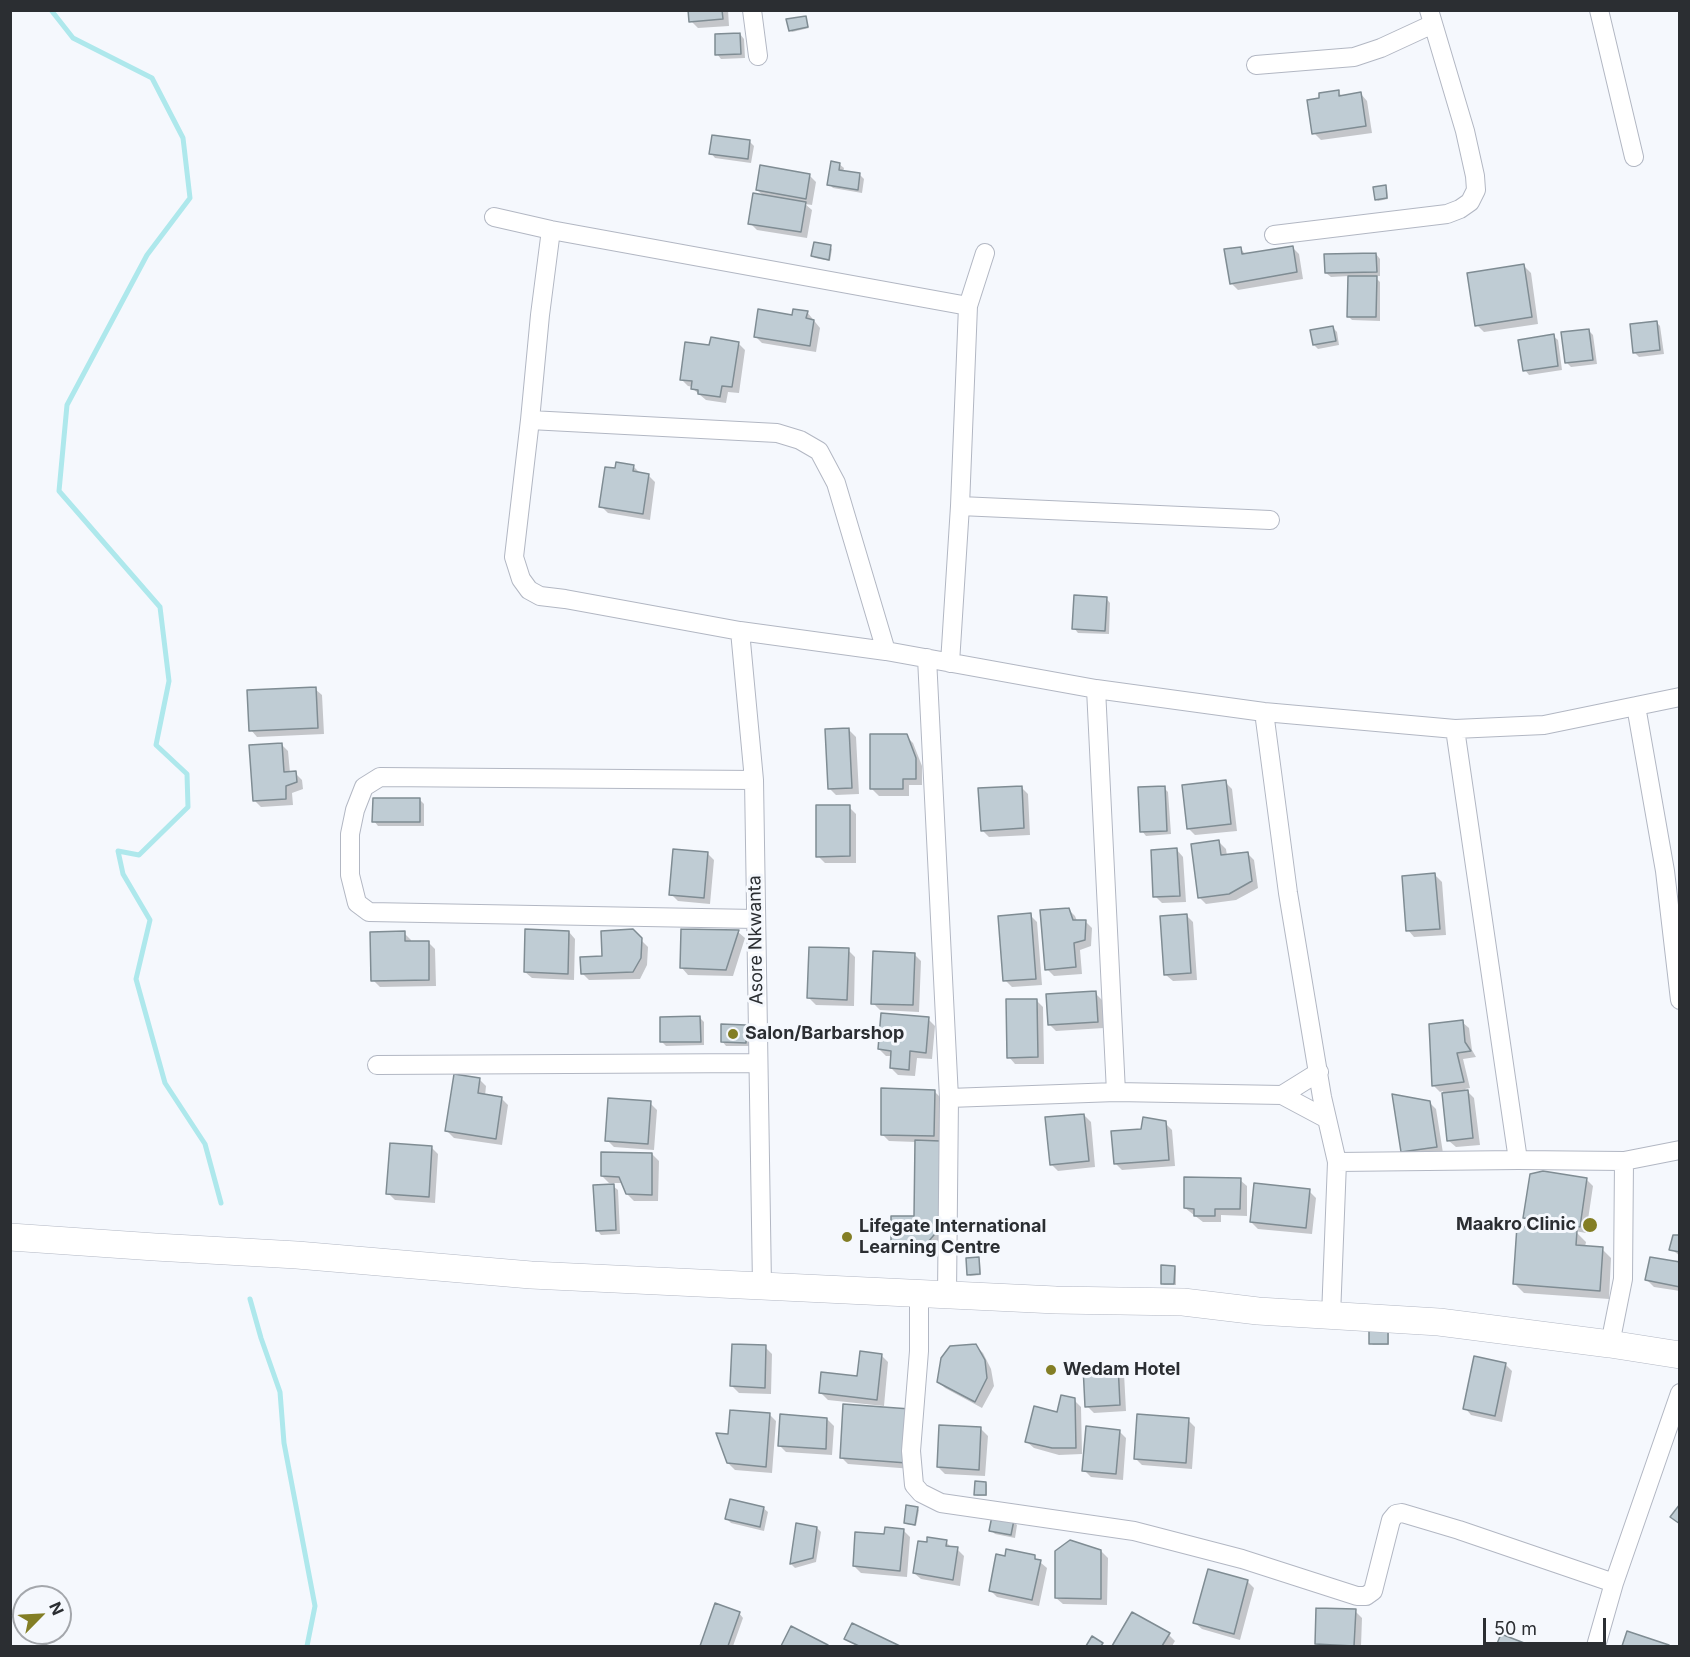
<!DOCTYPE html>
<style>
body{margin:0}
#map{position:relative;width:1690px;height:1657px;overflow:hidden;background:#f5f8fd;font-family:Inter,sans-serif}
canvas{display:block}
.frame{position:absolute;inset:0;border:12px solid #2b2e32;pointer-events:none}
.north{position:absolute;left:12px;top:1585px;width:60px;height:60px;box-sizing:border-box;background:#f5f8fd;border:2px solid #a4a7ac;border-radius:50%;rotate:66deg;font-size:16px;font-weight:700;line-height:24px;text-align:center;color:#2b2e32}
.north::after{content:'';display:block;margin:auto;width:21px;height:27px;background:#837e25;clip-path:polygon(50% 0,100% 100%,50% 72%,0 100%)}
.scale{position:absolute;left:1483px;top:1618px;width:123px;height:27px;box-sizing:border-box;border:3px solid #2b2e32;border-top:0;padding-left:8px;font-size:18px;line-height:21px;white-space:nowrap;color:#2b2e32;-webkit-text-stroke:4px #f5f8fd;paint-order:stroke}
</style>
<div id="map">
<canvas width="1690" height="1657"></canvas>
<div class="frame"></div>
<div class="north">N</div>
<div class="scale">50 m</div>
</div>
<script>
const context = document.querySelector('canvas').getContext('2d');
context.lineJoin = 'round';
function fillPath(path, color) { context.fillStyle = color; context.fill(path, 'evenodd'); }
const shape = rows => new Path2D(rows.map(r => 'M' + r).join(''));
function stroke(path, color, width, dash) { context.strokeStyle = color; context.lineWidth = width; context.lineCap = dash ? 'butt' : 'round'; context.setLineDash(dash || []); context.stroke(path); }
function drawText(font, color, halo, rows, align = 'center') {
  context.font = font + ' Inter,sans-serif'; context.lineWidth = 6; context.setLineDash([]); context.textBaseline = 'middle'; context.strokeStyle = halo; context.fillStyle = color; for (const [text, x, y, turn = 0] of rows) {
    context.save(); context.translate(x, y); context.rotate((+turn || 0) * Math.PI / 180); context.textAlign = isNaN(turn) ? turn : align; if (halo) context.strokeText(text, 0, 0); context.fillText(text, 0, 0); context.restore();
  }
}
fillPath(shape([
 [690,10,728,10,729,26,698,28,691,21],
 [805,17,809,28,792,32,790,30],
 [740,34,744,39,745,58,721,59,717,54],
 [1338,92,1343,97,1361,94,1367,101,1372,133,1321,140,1314,133],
 [750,142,754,146,751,163,715,158,711,153],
 [839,164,844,168,843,172,860,175,864,179,862,193,833,188,829,184],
 [809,175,816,182,812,205,805,204,812,210,807,238,757,230,750,223,764,196,757,190],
 [1385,187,1387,189,1388,199,1378,201,1376,199],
 [830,247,832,249,830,261,815,258,813,256],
 [1292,247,1299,254,1303,279,1238,290,1231,283,1240,248,1246,255],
 [1376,254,1380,259,1380,276,1374,276,1380,282,1380,321,1352,320,1348,316,1349,276,1331,277,1326,273],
 [1524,266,1531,273,1538,324,1484,332,1477,325],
 [807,312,820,328,816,352,762,343,755,336,793,316],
 [1656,322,1660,326,1664,354,1639,357,1635,353],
 [1333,328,1337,332,1339,345,1318,349,1314,345],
 [1589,331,1593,335,1597,364,1571,367,1567,363],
 [1553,336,1558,340,1562,370,1529,375,1525,370],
 [738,343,745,350,739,393,728,392,726,403,706,400,693,389,693,387,688,386,681,379,711,347],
 [633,466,640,473,648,475,655,482,650,520,608,513,601,506,616,470],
 [1106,598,1110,603,1109,634,1078,633,1074,628],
 [315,689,322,695,324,734,257,737,251,730],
 [849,730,856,737,859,794,836,795,829,788],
 [906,736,913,743,922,766,922,785,909,785,909,796,879,796,872,789],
 [281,744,288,751,290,773,295,773,302,780,303,789,292,793,293,805,261,807,254,800],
 [1225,782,1232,789,1237,831,1195,835,1188,828],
 [1021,787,1028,794,1030,835,989,837,982,830],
 [1164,788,1168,792,1171,834,1146,836,1142,831],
 [420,800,424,804,424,826,378,826,374,821],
 [849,807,856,814,856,863,825,863,818,856],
 [1219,842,1226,849,1227,856,1247,853,1254,860,1258,888,1236,900,1206,904,1199,897],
 [1177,850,1183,857,1186,902,1162,903,1155,896],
 [707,853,714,860,710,904,678,901,671,894],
 [1435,875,1442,882,1446,935,1414,937,1408,930],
 [1068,909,1075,916,1077,921,1085,921,1092,928,1091,946,1080,950,1082,974,1054,976,1047,969],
 [1030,915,1037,922,1042,985,1012,987,1005,980],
 [1186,915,1193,922,1197,980,1173,981,1166,975],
 [632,931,648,947,647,965,640,979,589,980,582,973,603,958],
 [569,932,575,939,574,980,532,978,525,972],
 [738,932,745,938,733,976,688,975,682,968],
 [404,933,411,940,411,943,428,942,435,949,436,986,380,987,373,980],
 [848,950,855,957,854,1006,816,1005,809,998],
 [914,954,921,961,919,1012,880,1010,873,1003],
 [1095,993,1102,1000,1104,1028,1056,1031,1049,1024],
 [1036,1000,1043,1007,1044,1064,1015,1064,1009,1057],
 [700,1018,704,1022,704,1045,666,1046,662,1042],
 [928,1019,935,1026,932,1059,917,1058,915,1076,898,1075,891,1068,892,1056,886,1056,879,1049],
 [1462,1022,1469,1028,1472,1050,1476,1057,1463,1059,1470,1088,1465,1089,1474,1098,1480,1145,1456,1147,1449,1141,1443,1091,1440,1092,1433,1085],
 [746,1027,750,1031,750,1046,726,1046,722,1041],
 [479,1079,486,1086,485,1096,501,1098,508,1105,502,1145,454,1138,447,1131],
 [934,1091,941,1098,945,1236,930,1254,899,1253,892,1247,916,1218,916,1142,889,1141,882,1134],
 [1429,1102,1436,1109,1443,1153,1410,1158,1403,1151],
 [650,1103,657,1110,654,1150,614,1147,607,1140],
 [1084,1115,1091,1122,1095,1167,1058,1171,1051,1164],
 [1165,1123,1172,1130,1175,1166,1122,1170,1115,1163,1142,1131],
 [431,1147,438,1154,435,1203,395,1200,388,1193],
 [652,1154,659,1161,658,1201,634,1201,627,1194,623,1183,609,1183,602,1176],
 [1586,1179,1593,1186,1586,1233,1575,1231,1586,1242,1585,1247,1602,1249,1611,1258,1609,1299,1524,1293,1515,1284,1560,1231,1560,1229,1532,1224,1525,1217],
 [1240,1180,1247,1186,1247,1216,1221,1215,1221,1222,1203,1222,1185,1208],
 [613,1186,618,1190,620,1234,601,1235,597,1230],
 [1309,1191,1316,1198,1312,1234,1258,1229,1251,1222],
 [1680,1238,1680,1256,1671,1249],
 [979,1259,980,1261,981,1275,970,1276,968,1274],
 [1680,1264,1680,1291,1654,1287,1647,1280],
 [1175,1267,1176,1269,1176,1285,1164,1285,1162,1283],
 [1371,1330,1389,1332,1389,1345,1373,1345,1371,1343],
 [976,1346,983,1353,991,1369,994,1386,982,1408,945,1388,938,1381],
 [765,1347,772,1354,771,1394,739,1393,732,1386],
 [881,1355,888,1362,884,1406,828,1400,821,1393,858,1378],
 [1505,1364,1512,1371,1502,1422,1471,1415,1465,1408],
 [1117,1366,1124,1373,1126,1411,1094,1413,1087,1406],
 [1074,1400,1081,1407,1082,1454,1059,1455,1034,1448,1027,1442],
 [910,1411,913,1469,848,1464,841,1457],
 [769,1414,776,1421,772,1473,735,1470,728,1463,730,1436],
 [827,1419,834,1426,832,1455,786,1452,779,1445],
 [1188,1420,1195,1427,1192,1469,1142,1465,1135,1458],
 [981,1429,988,1436,985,1476,945,1474,938,1467],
 [1119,1431,1126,1438,1123,1480,1091,1477,1084,1470],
 [986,1483,987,1485,987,1496,977,1496,976,1494],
 [763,1508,768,1512,764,1531,731,1523,727,1519],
 [917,1508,919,1510,916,1526,907,1524,905,1522],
 [1013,1521,1017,1525,1015,1538,995,1534,991,1530],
 [817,1528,821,1532,816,1562,795,1568,791,1564],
 [903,1530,910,1537,907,1577,861,1573,854,1566,886,1536],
 [946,1542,952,1548,957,1549,964,1556,960,1586,921,1579,914,1573],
 [1101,1551,1108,1558,1107,1605,1063,1604,1056,1598],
 [1034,1557,1047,1568,1039,1606,997,1597,990,1590],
 [1209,1571,1248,1582,1254,1588,1240,1640,1202,1629,1195,1623],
 [716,1605,739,1613,743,1618,733,1646,702,1646],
 [1355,1611,1362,1618,1361,1646,1320,1646,1317,1644],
 [1132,1614,1169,1635,1175,1641,1172,1646,1113,1646],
 [853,1625,897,1646,857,1646,846,1639],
 [792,1628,827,1646,783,1646],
 [1628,1633,1669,1646,1624,1646]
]), '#0003');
stroke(shape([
 [51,10,73,38,152,78,183,138,190,198,147,255,67,405,59,491,160,607,169,681,156,745,187,774,188,807,139,855,118,851,123,874,150,920,136,979,165,1083,205,1144,221,1203],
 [250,1299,261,1338,280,1392,284,1443,315,1606,307,1646]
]), '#aee8ec', 5);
const building = shape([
 [688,10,722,10,723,19,689,22,688,10],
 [806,16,808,27,789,31,786,19,806,16],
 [740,33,741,54,715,55,715,34,740,33],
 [1339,90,1339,96,1361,92,1366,126,1312,134,1307,100,1319,98,1319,93,1339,90],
 [712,135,750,140,748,159,709,154,712,135],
 [831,161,840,163,839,170,860,173,858,190,827,185,831,161],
 [760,165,810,174,806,199,756,190,760,165],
 [1386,185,1387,198,1375,200,1373,187,1386,185],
 [753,193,806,202,801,232,748,224,753,193],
 [814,242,831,245,829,260,811,256,814,242],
 [1293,246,1297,272,1230,284,1224,249,1241,247,1242,254,1293,246],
 [1376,253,1377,272,1325,273,1324,254,1376,253],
 [1524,264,1532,317,1475,326,1467,273,1524,264],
 [1348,276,1377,276,1376,317,1347,317,1348,276],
 [758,309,792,315,793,309,808,311,806,318,814,320,810,346,754,337,758,309],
 [1657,321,1660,350,1633,353,1630,324,1657,321],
 [1333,326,1336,341,1313,345,1310,330,1333,326],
 [1589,329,1593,360,1565,363,1561,332,1589,329],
 [1554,334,1558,366,1523,371,1518,340,1554,334],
 [711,337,739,342,732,387,722,386,720,397,698,394,698,390,691,389,692,381,680,380,685,342,709,345,711,337],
 [616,462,634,465,633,471,649,474,643,514,599,507,605,467,615,468,616,462],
 [1074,595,1107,597,1105,631,1072,629,1074,595],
 [316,687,318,728,249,731,247,690,316,687],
 [849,728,852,788,828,789,825,729,849,728],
 [870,734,907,734,916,758,916,779,903,779,903,789,870,789,870,734],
 [282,743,284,772,296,771,297,782,286,786,286,799,253,801,249,745,282,743],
 [1226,780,1231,824,1187,829,1182,785,1226,780],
 [1022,786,1024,828,981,831,978,788,1022,786],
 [1165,786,1167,831,1140,832,1138,787,1165,786],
 [373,798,420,798,420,822,372,822,373,798],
 [816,805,850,805,850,856,816,857,816,805],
 [1219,840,1221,855,1248,852,1252,881,1229,894,1198,898,1191,844,1219,840],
 [1177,848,1180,896,1153,897,1151,850,1177,848],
 [673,849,708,852,704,898,669,895,673,849],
 [1435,873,1440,929,1406,931,1402,876,1435,873],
 [1069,908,1073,920,1086,920,1085,940,1074,943,1076,967,1045,970,1040,910,1069,908],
 [1031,913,1036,979,1003,981,998,916,1031,913],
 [1187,914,1191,973,1164,975,1160,916,1187,914],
 [525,929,569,931,568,974,524,972,525,929],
 [633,929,642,938,641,958,633,972,581,974,580,957,602,956,601,931,633,929],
 [681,929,739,930,726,970,680,968,681,929],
 [405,931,405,941,429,941,429,980,371,981,370,932,405,931],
 [809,947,849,948,847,1000,807,998,809,947],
 [873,951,915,953,913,1005,871,1004,873,951],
 [1096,991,1098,1022,1048,1025,1046,994,1096,991],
 [1006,999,1037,999,1038,1057,1007,1058,1006,999],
 [881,1013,929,1017,926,1053,910,1051,909,1070,890,1068,891,1051,878,1049,881,1013],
 [700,1016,701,1042,660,1042,660,1017,700,1016],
 [1463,1020,1465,1042,1471,1051,1457,1053,1464,1082,1432,1086,1429,1024,1463,1020],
 [721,1024,746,1025,746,1043,721,1042,721,1024],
 [454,1074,480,1078,478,1093,502,1097,496,1139,445,1131,454,1074],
 [881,1088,935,1090,934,1136,881,1135,881,1088],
 [1468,1090,1473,1138,1447,1141,1442,1093,1468,1090],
 [1392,1094,1430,1101,1437,1147,1401,1152,1392,1094],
 [608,1098,651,1101,648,1144,605,1141,608,1098],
 [1084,1114,1089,1161,1050,1165,1045,1117,1084,1114],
 [1143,1117,1166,1121,1169,1160,1114,1164,1111,1131,1141,1129,1143,1117],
 [915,1140,940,1141,939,1229,923,1248,891,1247,891,1216,914,1216,915,1140],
 [390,1143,432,1146,429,1197,386,1194,390,1143],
 [601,1152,652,1153,652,1195,626,1194,619,1177,601,1176,601,1152],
 [1543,1171,1587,1178,1580,1227,1523,1218,1530,1174,1543,1171],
 [1184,1177,1241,1178,1240,1209,1215,1209,1215,1216,1194,1216,1194,1209,1184,1208,1184,1177],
 [1254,1183,1310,1189,1306,1228,1250,1222,1254,1183],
 [614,1184,616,1230,596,1231,593,1185,614,1184],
 [1517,1226,1577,1231,1576,1245,1603,1247,1600,1291,1513,1284,1517,1226],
 [1673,1235,1680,1235,1680,1252,1669,1250,1673,1235],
 [979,1257,980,1274,967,1275,966,1258,979,1257],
 [1650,1257,1680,1262,1680,1287,1645,1280,1650,1257],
 [1161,1265,1175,1266,1174,1284,1161,1284,1161,1265],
 [1369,1329,1388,1329,1388,1344,1369,1344,1369,1329],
 [732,1344,766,1345,765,1388,730,1386,732,1344],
 [976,1344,985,1360,987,1378,975,1402,937,1382,941,1358,950,1346,976,1344],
 [860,1351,882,1354,877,1400,819,1393,821,1372,857,1376,860,1351],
 [1474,1356,1506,1363,1495,1416,1463,1409,1474,1356],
 [1118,1364,1120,1405,1085,1407,1083,1366,1118,1364],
 [1061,1395,1075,1398,1076,1448,1052,1448,1025,1442,1034,1406,1057,1412,1061,1395],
 [843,1404,910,1409,907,1463,840,1458,843,1404],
 [730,1410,770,1413,766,1467,727,1463,716,1433,728,1434,730,1410],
 [780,1414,827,1418,826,1449,778,1446,780,1414],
 [1137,1414,1189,1418,1186,1463,1134,1459,1137,1414],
 [939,1425,981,1427,979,1470,937,1467,939,1425],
 [1086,1426,1120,1430,1116,1474,1082,1471,1086,1426],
 [975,1481,986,1482,986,1495,974,1495,975,1481],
 [730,1499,764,1507,760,1527,725,1519,730,1499],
 [1680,1504,1680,1524,1670,1517,1680,1504],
 [906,1505,918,1507,915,1525,904,1523,906,1505],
 [992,1516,1014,1520,1011,1535,989,1531,992,1516],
 [796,1523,817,1527,813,1558,790,1564,796,1523],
 [885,1527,904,1529,900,1571,853,1566,855,1532,884,1534,885,1527],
 [927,1537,947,1540,946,1546,958,1547,953,1580,913,1573,918,1541,927,1542,927,1537],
 [1070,1540,1101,1550,1101,1599,1055,1598,1055,1551,1070,1540],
 [1006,1549,1035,1555,1035,1559,1041,1560,1032,1600,989,1591,996,1554,1005,1556,1006,1549],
 [1208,1569,1248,1580,1234,1634,1193,1623,1208,1569],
 [715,1603,740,1612,728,1646,700,1646,715,1603],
 [1316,1608,1356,1609,1354,1646,1315,1644,1316,1608],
 [1132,1612,1170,1633,1162,1646,1112,1646,1132,1612],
 [852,1623,900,1646,859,1646,844,1639,852,1623],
 [791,1626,828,1645,828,1646,781,1646,791,1626],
 [1627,1631,1669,1645,1669,1646,1622,1646,1627,1631],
 [1501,1634,1532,1646,1496,1646,1501,1634],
 [1092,1636,1103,1643,1101,1646,1086,1646,1092,1636]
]);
fillPath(building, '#bfccd4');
stroke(building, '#7f8c93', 1.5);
const street = shape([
 [752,10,758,56],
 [1599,10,1634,157],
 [1256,65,1354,57,1381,48,1433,24],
 [494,217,551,230,968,306],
 [551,230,540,315,530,420,514,557,521,579,529,590,540,596,565,599,740,631,886,651,1096,689,1264,712,1455,729,1544,725,1680,697],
 [1274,235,1447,214,1460,209,1470,202,1476,190,1475,176,1465,131,1429,10],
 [530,420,777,433,800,440,819,451,836,483,886,651],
 [960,506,1270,520],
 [740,631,754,780,762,1286],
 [927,658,949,1098,947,1294],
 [950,663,960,506,968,306,985,253],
 [1096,689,1116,1092],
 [1636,706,1665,871,1680,1000],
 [1264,712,1288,893,1322,1097,1337,1162,1331,1316],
 [1455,729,1518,1160],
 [754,780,380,777,364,787,355,810,350,834,350,875,357,903,369,912,756,919],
 [377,1065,758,1063],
 [1282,1095,1319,1072],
 [949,1098,1116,1092,1282,1095,1327,1119],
 [1337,1162,1518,1160,1624,1161,1680,1150],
 [919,1293,919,1351,911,1451,914,1485,921,1493,941,1503,1134,1531,1242,1559,1357,1596,1366,1596,1373,1591,1391,1520,1396,1514,1402,1513,1459,1530,1614,1583],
 [1610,1344,1623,1279,1624,1161],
 [1596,1646,1614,1583,1680,1393]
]);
const secondary = shape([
 [10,1237,155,1247,297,1255,531,1275,1056,1300,1183,1302,1258,1311,1439,1322,1610,1344,1680,1355]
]);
stroke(street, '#b2b7c3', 20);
stroke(secondary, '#b2b7c3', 28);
stroke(street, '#fff', 18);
stroke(secondary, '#fff', 27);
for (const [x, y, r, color] of [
 [733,1034,6,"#837e25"],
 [1590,1225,8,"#837e25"],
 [847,1237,6,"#837e25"],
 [1051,1370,6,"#837e25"]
]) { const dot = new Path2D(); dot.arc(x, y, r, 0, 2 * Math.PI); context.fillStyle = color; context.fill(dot); stroke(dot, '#f5f8fd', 2); }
drawText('18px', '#2b2e32', '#f5f8fd', [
 ["Asore Nkwanta",756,940,-91]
]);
drawText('bold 18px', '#2b2e32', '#f5f8fd', [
 ["Salon/Barbarshop",745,1034],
 ["Maakro Clinic",1576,1225,"right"],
 ["Lifegate International",859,1227],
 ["Learning Centre",859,1248],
 ["Wedam Hotel",1063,1370]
], 'left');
</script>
